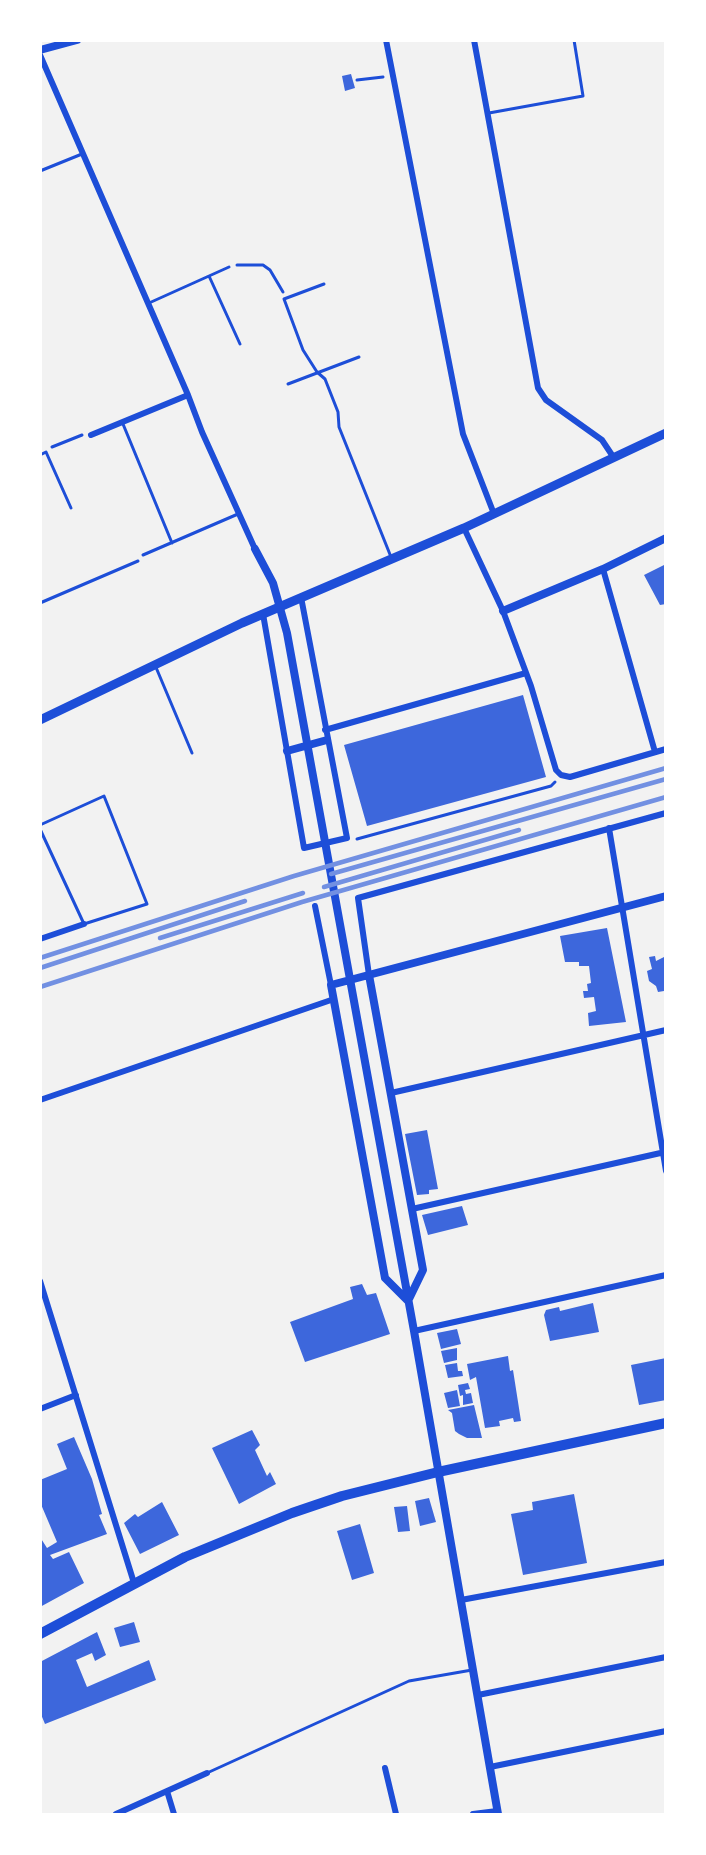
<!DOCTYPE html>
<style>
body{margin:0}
#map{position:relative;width:706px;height:1855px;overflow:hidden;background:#f2f2f2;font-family:"Titillium Web",sans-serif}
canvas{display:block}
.frame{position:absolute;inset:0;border:42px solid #fff;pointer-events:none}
</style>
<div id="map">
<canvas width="706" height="1855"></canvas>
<div class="frame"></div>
</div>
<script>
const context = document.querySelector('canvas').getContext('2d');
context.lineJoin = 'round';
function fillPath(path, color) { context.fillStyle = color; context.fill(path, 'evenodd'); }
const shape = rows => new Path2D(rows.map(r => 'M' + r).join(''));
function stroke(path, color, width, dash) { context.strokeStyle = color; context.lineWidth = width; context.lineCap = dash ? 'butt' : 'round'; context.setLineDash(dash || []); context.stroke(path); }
fillPath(shape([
 [351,74,355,88,345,91,342,76],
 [666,564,666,604,660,605,644,575],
 [523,695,546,777,367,826,344,745],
 [607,928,626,1022,589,1026,588,1013,596,1011,594,997,584,998,583,991,588,991,587,984,591,983,589,966,579,966,579,962,565,962,560,936],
 [655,956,656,961,666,956,666,993,664,991,658,992,656,986,649,981,647,971,652,969,649,957],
 [427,1130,438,1189,429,1190,429,1194,417,1195,405,1134],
 [462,1206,468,1225,428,1235,422,1215],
 [362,1284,367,1295,376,1293,390,1334,305,1362,290,1322,353,1299,350,1287],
 [593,1303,599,1332,550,1341,544,1315,546,1310,559,1307,560,1311],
 [457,1329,461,1344,441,1349,437,1333],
 [457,1348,457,1360,444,1363,441,1351],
 [508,1356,510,1371,513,1370,521,1421,514,1422,513,1418,499,1421,500,1426,485,1428,476,1377,470,1380,467,1364],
 [666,1358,666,1400,639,1405,631,1365],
 [457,1363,458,1371,462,1371,463,1376,448,1378,445,1365],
 [468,1383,470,1389,465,1390,466,1394,471,1393,473,1403,463,1405,463,1395,460,1396,458,1385],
 [457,1390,460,1406,448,1408,444,1393],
 [474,1405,482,1438,467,1438,459,1434,455,1431,452,1413,448,1410],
 [252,1430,260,1445,255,1450,267,1476,270,1472,276,1484,239,1504,212,1448],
 [74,1437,92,1479,102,1514,99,1515,107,1534,50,1555,53,1559,69,1552,84,1583,40,1607,40,1537,47,1548,57,1542,40,1502,40,1480,67,1469,57,1444],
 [574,1494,587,1563,523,1575,511,1514,533,1510,532,1502],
 [429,1498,436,1522,420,1526,415,1501],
 [162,1502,179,1535,140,1554,124,1523,135,1514,138,1517],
 [407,1506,410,1531,398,1532,394,1507],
 [360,1524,374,1573,352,1580,337,1531],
 [134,1622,140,1642,120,1647,114,1628],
 [97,1632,106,1655,95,1661,92,1653,76,1660,87,1687,149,1660,156,1680,45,1724,40,1712,40,1662]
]), '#3d67dc');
stroke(shape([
 [357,80,383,77],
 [237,265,263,265,270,270,283,292],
 [52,447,82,435],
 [40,603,138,561],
 [357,839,551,786,555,782]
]), '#1d4ed8', 3);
stroke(shape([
 [489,113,583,96,574,40],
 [40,171,82,154],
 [209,276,240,344],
 [324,284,284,299,303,350,317,372,325,379,338,412,339,427,391,557],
 [149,303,229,267],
 [288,384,359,357],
 [123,424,172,543],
 [40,455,46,452,71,508],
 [143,555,238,514],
 [155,665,192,753],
 [40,825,104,796,147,904,84,924,40,829],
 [207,1773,409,1681,472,1670]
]), '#1d4ed8', 3);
stroke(shape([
 [386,40,463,434,494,514],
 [474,40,538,388,546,400,602,440,614,458],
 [40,55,188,395,202,432,255,549],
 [91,435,188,395],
 [464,528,503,611,531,686,556,770,561,775,570,777,666,749],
 [603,569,655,752],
 [263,614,304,848,347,838,301,597],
 [325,730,526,673],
 [609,828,666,1171],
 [315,906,331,985],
 [40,939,84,924],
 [369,975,358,898,666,813],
 [391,1093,666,1030],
 [40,1100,334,999],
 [412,1209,665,1152],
 [40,1281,134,1583],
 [414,1331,666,1275],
 [40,1409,76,1395],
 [461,1600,666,1562],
 [478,1695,666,1657],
 [490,1767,666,1731],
 [385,1768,396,1814],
 [167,1791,174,1814],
 [116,1814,207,1773],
 [473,1814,497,1811]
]), '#1d4ed8', 6);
stroke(shape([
 [40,50,77,40],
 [255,549,273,583,287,633,414,1331,498,1814],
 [503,611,603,569,666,538],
 [287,751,327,740],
 [369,975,423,1270,408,1301,385,1278,331,985,666,896]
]), '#1d4ed8', 8);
stroke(shape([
 [40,720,242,623,464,528,666,433]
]), '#1d4ed8', 9);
stroke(shape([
 [40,1634,185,1557,292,1513,342,1496,438,1472,666,1423]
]), '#1d4ed8', 10);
stroke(shape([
 [331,874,666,779],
 [324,887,519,830],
 [160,938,303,893],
 [40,958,294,876,666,768],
 [40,968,245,901],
 [40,987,302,902,666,797]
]), '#7290e2', 4.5);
</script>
